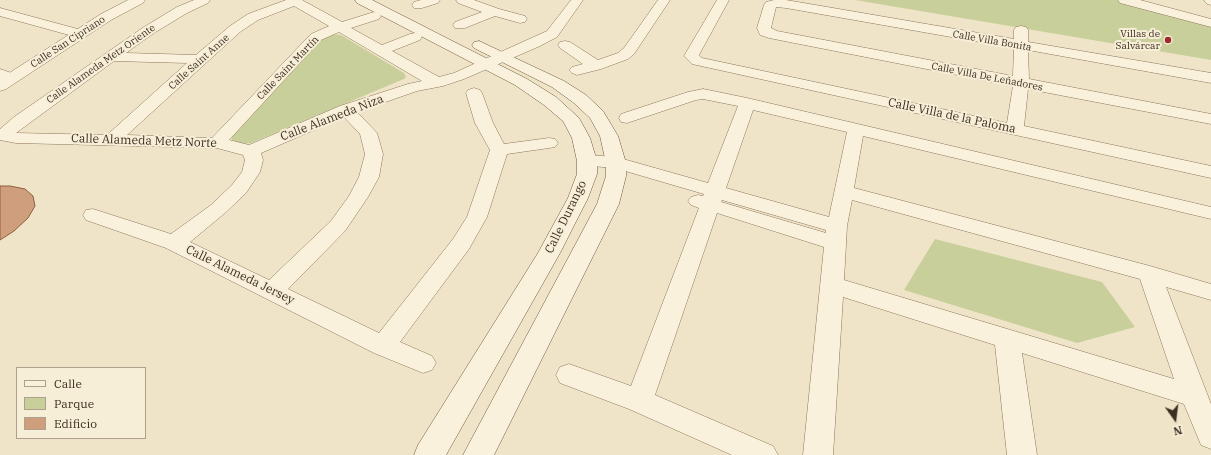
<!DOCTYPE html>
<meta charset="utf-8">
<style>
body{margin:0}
#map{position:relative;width:1211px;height:455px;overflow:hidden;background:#f0e4c8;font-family:"IBM Plex Serif",serif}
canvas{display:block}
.legend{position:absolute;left:16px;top:367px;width:130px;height:72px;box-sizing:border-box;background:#f7eed8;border:1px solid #ada18e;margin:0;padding:5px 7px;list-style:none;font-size:12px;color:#3d2e20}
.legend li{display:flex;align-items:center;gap:8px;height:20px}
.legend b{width:20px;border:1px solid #ada18e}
.north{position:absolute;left:1155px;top:399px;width:40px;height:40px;-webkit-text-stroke:3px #f7eed8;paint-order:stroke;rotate:166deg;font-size:11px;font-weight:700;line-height:16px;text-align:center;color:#3d2e20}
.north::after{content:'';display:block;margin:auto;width:14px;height:18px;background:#3d2e20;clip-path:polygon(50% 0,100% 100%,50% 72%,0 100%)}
</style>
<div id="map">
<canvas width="1211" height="455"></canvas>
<ul class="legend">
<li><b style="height:5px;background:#faf1dc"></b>Calle</li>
<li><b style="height:11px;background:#c9cf9b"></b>Parque</li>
<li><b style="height:11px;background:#cf9f7d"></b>Edificio</li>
</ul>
<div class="north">N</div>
</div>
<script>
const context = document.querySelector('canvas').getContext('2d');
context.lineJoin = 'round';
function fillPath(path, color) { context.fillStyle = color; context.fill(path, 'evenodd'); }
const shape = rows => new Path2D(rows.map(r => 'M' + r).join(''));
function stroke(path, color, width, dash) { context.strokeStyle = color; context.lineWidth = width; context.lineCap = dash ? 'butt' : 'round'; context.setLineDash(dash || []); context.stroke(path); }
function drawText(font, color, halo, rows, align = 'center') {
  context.font = font + ' "IBM Plex Serif",serif'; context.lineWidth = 4; context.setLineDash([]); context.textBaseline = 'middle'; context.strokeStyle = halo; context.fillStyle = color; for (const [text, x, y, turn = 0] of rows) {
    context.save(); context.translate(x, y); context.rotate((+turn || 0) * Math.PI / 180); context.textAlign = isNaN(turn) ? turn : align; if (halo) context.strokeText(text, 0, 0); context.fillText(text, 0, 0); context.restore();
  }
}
fillPath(shape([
 [855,0,1116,0,1184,20,1211,26,1211,60],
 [332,34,341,35,404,73,406,77,404,79,251,143,243,144,233,141,231,137,320,36],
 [935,239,1102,282,1135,327,1077,343,904,290]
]), '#c9cf9b');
const building = shape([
 [0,186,10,186,25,189,33,196,35,206,28,218,14,231,0,240,0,186]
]);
fillPath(building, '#cf9f7d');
stroke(building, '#8d5f41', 1);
const minor = shape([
 [194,0,210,0,208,3,187,13,154,33,126,53,196,55,230,26,248,14,286,0,302,0,342,22,374,12,379,13,381,16,379,19,351,28,382,45,410,34,415,33,420,34,422,37,420,40,392,51,439,77,454,73,547,31,571,0,583,0,557,37,540,46,464,79,443,86,417,91,357,112,377,133,383,154,379,177,368,197,345,231,288,289,379,333,453,239,467,217,490,150,475,123,466,93,468,90,474,88,480,90,482,93,493,123,504,144,549,138,555,139,558,143,555,147,549,148,507,154,487,217,469,249,400,342,432,356,436,363,432,370,423,373,374,353,166,248,86,220,83,215,86,210,93,209,171,234,211,205,232,185,242,172,245,160,243,155,217,148,16,143,0,140,0,129,14,117,144,27,177,7,194,0],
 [294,6,329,26,311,34,212,138,127,135,240,32,258,20,294,6],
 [339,32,422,81,408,84,340,106,249,145,229,140,321,40,339,32],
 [114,61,187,63,107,135,16,133,114,61],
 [344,117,360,134,365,154,359,177,349,196,331,221,269,280,190,242,225,213,246,193,260,172,263,160,261,153,344,117],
 [421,0,440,0,438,3,422,8,414,8,412,5,414,2,421,0],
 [456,0,474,0,499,9,525,16,527,19,525,22,520,23,495,16,465,28,455,28,453,25,455,22,482,12,458,3,456,0],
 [658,0,670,0,634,54,628,59,601,69,577,75,572,73,569,70,572,67,583,64,560,48,558,45,560,42,565,41,570,42,598,60,618,53,624,48,658,0],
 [717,0,729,0,699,55,702,58,1007,123,1013,86,769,38,760,35,757,28,764,5,766,2,774,0,786,0,1014,39,1014,30,1016,27,1021,26,1026,27,1028,30,1028,42,1211,73,1211,83,1028,50,1029,79,1211,114,1211,124,1028,89,1024,126,1211,166,1211,178,692,64,684,56,717,0],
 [776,7,786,8,1014,48,1013,76,777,31,771,28,776,7],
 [1204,0,1211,0,1211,5,1207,4,1204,0],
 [0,8,85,31,87,34,85,37,80,38,0,16,0,8],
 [0,69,17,75,20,78,17,81,12,83,0,79,0,69],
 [703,89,747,98,1211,207,1211,219,863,136,854,188,1150,266,1211,284,1211,300,1166,287,1211,404,1211,449,1201,445,1184,404,1022,353,1037,455,1007,455,995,345,843,297,833,455,803,455,824,247,717,213,655,395,773,446,778,455,732,455,629,409,560,383,556,375,560,367,569,364,631,386,699,208,691,205,688,201,691,197,698,195,703,196,704,194,615,168,580,165,578,161,580,157,587,155,616,157,708,183,738,106,703,99,696,100,627,123,621,122,619,118,621,114,688,92,703,89],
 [753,110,847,132,829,217,726,188,753,110],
 [722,200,826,230,826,233,721,202,722,200],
 [852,200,1140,279,1174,379,844,280,847,226,852,200]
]);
const tertiary = shape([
 [128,0,145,0,143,3,111,20,6,89,0,91,0,79,101,14,128,0],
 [1118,0,1140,0,1211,19,1211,27,1120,3,1118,0]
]);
const secondary = shape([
 [355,0,372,0,527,79,556,97,579,118,590,138,597,161,597,174,588,198,560,253,446,455,414,455,418,445,538,253,568,198,577,174,577,161,572,138,563,121,544,105,515,85,357,3,355,0],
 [479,41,564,81,586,95,603,111,618,136,626,163,626,176,619,204,494,455,463,455,597,204,606,176,606,163,600,136,590,118,574,103,552,87,474,48,472,45,474,42,479,41]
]);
stroke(minor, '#8d765c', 1);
stroke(tertiary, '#8d765c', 1);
stroke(secondary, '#6f573f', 1);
fillPath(minor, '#faf1dc');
fillPath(tertiary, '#faf1dc');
fillPath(secondary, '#faf1dc');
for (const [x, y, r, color] of [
 [1168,40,4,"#9e2a2b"]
]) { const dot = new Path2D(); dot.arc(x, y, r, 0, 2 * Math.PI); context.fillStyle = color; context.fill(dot); stroke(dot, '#f7eed8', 1.5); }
drawText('10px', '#3d2e20', '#f7eed8', [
 ["Villas de",1160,34],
 ["Salvárcar",1160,46]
], 'right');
drawText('10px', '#3d2e20', '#f7eed8', [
 ["Calle Villa Bonita",992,41,10],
 ["Calle San Cipriano",68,42,-33],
 ["Calle Saint Anne",199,62,-42],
 ["Calle Alameda Metz Oriente",101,64,-35],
 ["Calle Saint Martín",288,68,-46],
 ["Calle Villa De Leñadores",987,77,11]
]);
drawText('12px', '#3d2e20', '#f7eed8', [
 ["Calle Villa de la Paloma",952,116,12],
 ["Calle Alameda Niza",332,118,-21],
 ["Calle Alameda Metz Norte",144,141,2],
 ["Calle Durango",566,217,-64],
 ["Calle Alameda Jersey",240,275,26]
]);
</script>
